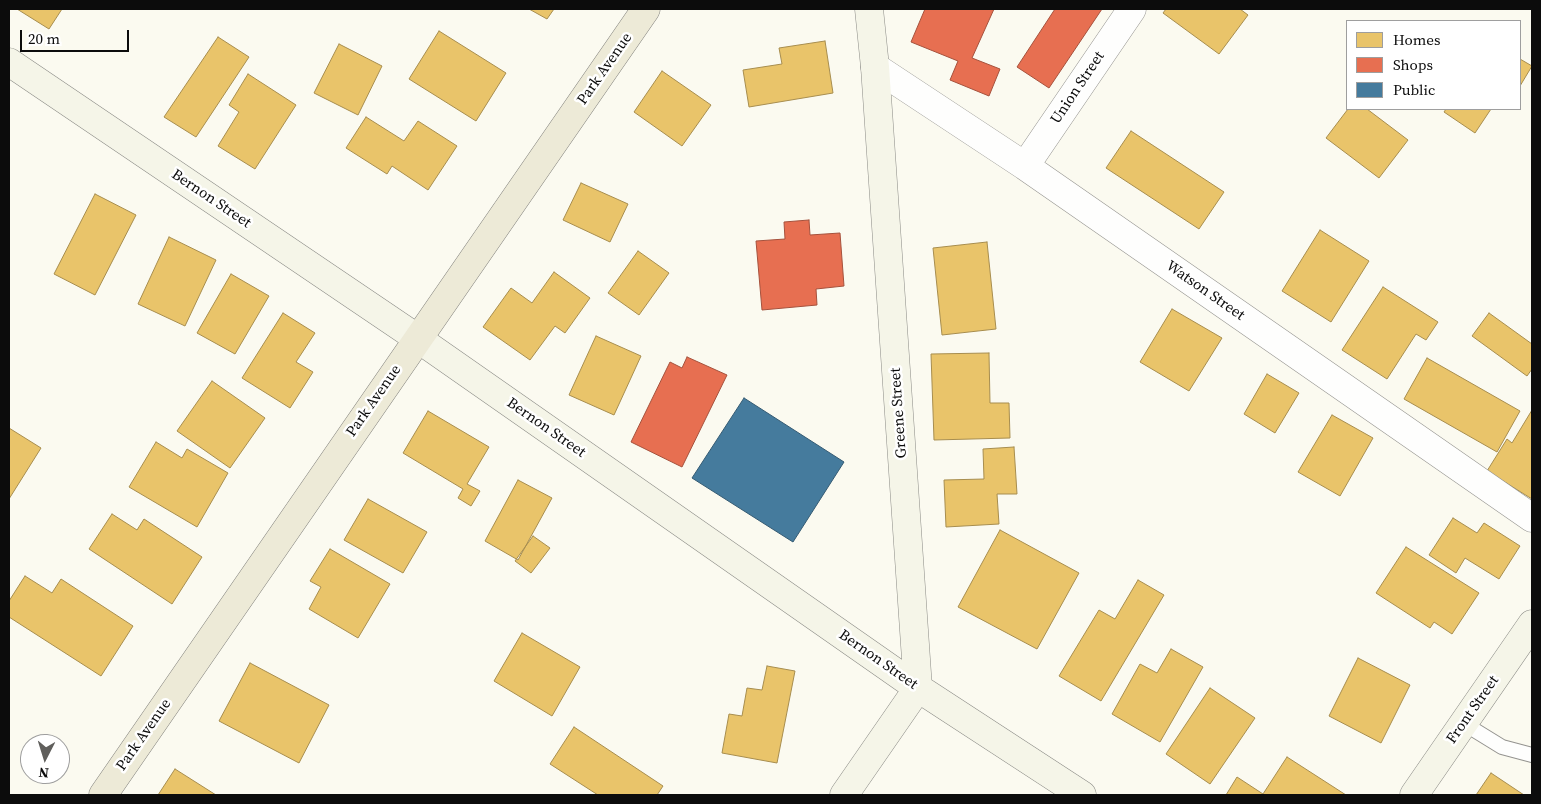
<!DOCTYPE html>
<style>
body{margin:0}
#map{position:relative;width:1541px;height:804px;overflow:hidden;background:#fbfaf0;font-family:"Source Serif 4",serif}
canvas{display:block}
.frame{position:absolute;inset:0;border:10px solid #0c0c0c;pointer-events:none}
.legend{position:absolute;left:1346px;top:20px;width:175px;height:90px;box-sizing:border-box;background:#fff;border:1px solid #9e9e9e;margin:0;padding:6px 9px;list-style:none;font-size:15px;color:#0c0c0c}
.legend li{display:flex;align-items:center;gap:10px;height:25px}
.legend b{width:25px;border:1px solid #9e9e9e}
.north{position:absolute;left:20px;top:734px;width:50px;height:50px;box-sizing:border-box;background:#fff;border:1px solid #9e9e9e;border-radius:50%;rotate:185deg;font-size:14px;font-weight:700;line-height:20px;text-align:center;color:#0c0c0c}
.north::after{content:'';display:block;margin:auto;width:18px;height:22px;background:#605f5c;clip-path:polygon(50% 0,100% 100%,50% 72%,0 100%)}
.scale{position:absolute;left:20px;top:30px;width:109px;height:22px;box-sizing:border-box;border:2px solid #0c0c0c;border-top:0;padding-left:6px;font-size:15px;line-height:18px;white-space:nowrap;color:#0c0c0c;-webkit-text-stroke:4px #fff;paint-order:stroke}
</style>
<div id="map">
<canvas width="1541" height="804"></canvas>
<div class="frame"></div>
<ul class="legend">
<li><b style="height:14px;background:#e9c46a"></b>Homes</li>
<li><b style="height:14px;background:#e76f51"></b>Shops</li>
<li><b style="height:14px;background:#457b9d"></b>Public</li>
</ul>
<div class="north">N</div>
<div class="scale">20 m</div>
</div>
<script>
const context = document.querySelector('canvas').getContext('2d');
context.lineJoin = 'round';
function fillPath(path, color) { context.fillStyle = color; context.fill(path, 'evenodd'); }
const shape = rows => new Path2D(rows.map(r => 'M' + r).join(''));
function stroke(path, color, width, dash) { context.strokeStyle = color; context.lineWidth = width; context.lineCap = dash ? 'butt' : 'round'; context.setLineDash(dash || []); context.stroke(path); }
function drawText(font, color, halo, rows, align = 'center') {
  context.font = font + ' "Source Serif 4",serif'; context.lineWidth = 5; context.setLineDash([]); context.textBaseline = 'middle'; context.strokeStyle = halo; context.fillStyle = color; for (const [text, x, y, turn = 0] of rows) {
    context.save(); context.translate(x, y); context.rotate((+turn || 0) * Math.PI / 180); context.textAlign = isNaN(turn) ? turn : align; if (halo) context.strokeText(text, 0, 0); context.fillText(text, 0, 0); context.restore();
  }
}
const homes = shape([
 [17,9,62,9,49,29,17,9],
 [529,9,554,9,547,19,529,9],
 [1166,9,1240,9,1248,15,1219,54,1163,13,1166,9],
 [439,31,506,73,476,121,409,79,439,31],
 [218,37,249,57,196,137,164,117,218,37],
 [825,41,833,93,749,107,743,70,782,64,779,48,825,41],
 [339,44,382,66,358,115,314,93,339,44],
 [1520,59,1532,66,1520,86,1520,59],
 [662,71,711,105,682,146,634,112,662,71],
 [248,74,296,105,255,169,218,146,239,112,229,105,248,74],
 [1348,109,1367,109,1408,140,1379,178,1326,138,1348,109],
 [1446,109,1491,109,1475,133,1444,112,1446,109],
 [366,117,404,141,418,121,457,146,428,190,392,166,387,174,346,148,366,117],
 [1131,131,1224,192,1199,229,1106,168,1131,131],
 [581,183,628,204,610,242,563,220,581,183],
 [95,194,136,215,95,295,54,274,95,194],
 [1320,230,1369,261,1331,322,1282,291,1320,230],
 [169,237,216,260,185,326,138,304,169,237],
 [987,242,996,329,942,335,933,248,987,242],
 [638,251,669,273,639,315,608,293,638,251],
 [554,272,590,298,565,333,555,326,530,360,483,327,511,288,532,303,554,272],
 [231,274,269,296,235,354,197,333,231,274],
 [1383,287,1438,322,1426,340,1416,334,1387,379,1342,350,1383,287],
 [1172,309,1222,338,1189,391,1140,362,1172,309],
 [283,313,315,333,296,362,313,372,290,408,242,378,283,313],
 [1489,313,1532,344,1532,369,1527,376,1472,336,1489,313],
 [596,336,641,356,614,415,569,395,596,336],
 [989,353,990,403,1009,403,1010,438,934,440,931,354,989,353],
 [1427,358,1520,411,1497,452,1404,399,1427,358],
 [1267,374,1299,393,1275,433,1244,414,1267,374],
 [212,381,265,418,230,468,177,431,212,381],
 [1532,410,1532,499,1487,471,1507,439,1512,443,1532,410],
 [428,411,489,447,467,484,480,491,471,506,458,498,463,489,403,453,428,411],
 [1332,415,1373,438,1340,496,1298,472,1332,415],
 [9,428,41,448,9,499,9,428],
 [156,442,182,458,187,449,228,473,197,527,129,487,156,442],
 [1014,447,1017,494,997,494,999,524,946,527,944,480,984,479,983,449,1014,447],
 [518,480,552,498,518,560,485,541,518,480],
 [368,499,427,532,403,573,344,540,368,499],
 [112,514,137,530,144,519,202,557,172,604,89,549,112,514],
 [1453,518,1477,533,1484,523,1520,546,1499,579,1465,558,1456,573,1429,555,1453,518],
 [1000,530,1079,573,1037,649,958,607,1000,530],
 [533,536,550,548,531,573,515,561,533,536],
 [1406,547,1479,593,1452,634,1434,622,1430,628,1376,593,1406,547],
 [330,549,390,584,358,638,309,609,321,587,310,581,330,549],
 [25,576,52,593,61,579,133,626,101,676,9,617,9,601,25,576],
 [1138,580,1164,595,1101,701,1059,676,1099,610,1115,619,1138,580],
 [522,633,580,667,552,716,494,681,522,633],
 [1171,649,1203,667,1160,742,1112,714,1140,664,1157,673,1171,649],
 [1358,658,1410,685,1381,743,1329,716,1358,658],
 [250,663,329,705,299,763,219,721,250,663],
 [767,666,795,671,777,763,722,753,729,714,742,716,747,688,762,690,767,666],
 [1210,688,1255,718,1210,784,1166,754,1210,688],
 [574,727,663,786,657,795,598,795,550,764,574,727],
 [1287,757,1346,795,1226,795,1237,777,1263,794,1287,757],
 [175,769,216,795,158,795,175,769],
 [1491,773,1524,795,1476,795,1491,773]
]);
fillPath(homes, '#e9c46a');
stroke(homes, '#a78d4e', 1);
const shops = shape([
 [925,9,994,9,972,58,1000,69,989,96,950,80,958,61,911,42,925,9],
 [1055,9,1102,9,1049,88,1017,67,1055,9],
 [809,220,810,235,840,233,844,286,816,289,817,305,762,310,756,241,785,239,784,222,809,220],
 [687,357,727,375,682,467,631,442,670,362,682,368,687,357]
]);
fillPath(shops, '#e76f51');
stroke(shops, '#a5513c', 1);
const public = shape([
 [744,398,844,462,793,542,692,478,744,398]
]);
fillPath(public, '#457b9d');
stroke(public, '#345a72', 1);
const lane = shape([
 [1463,723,1502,747,1532,755]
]);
const street = shape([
 [875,67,1025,166,1532,518],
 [1025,166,1132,9]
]);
const secondary = shape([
 [9,62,417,338,918,688,1082,795],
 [844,795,918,688,875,67,869,9],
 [1414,795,1532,624]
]);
const primary = shape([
 [103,795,646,9]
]);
stroke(lane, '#94938f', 16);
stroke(street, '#94938f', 29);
stroke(secondary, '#8a8a85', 29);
stroke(primary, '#81807c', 29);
stroke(lane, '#fefefd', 14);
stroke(street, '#fefefd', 28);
stroke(secondary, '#f5f5e8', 28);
stroke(primary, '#edead7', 28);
drawText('15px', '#0c0c0c', '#fff', [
 ["Park Avenue",605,69,-55],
 ["Union Street",1078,88,-56],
 ["Bernon Street",211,199,34],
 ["Watson Street",1205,291,35],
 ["Park Avenue",374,401,-55],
 ["Greene Street",899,413,-94],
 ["Bernon Street",546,428,35],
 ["Bernon Street",878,660,35],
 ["Front Street",1473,710,-55],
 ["Park Avenue",144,735,-55]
]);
</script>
